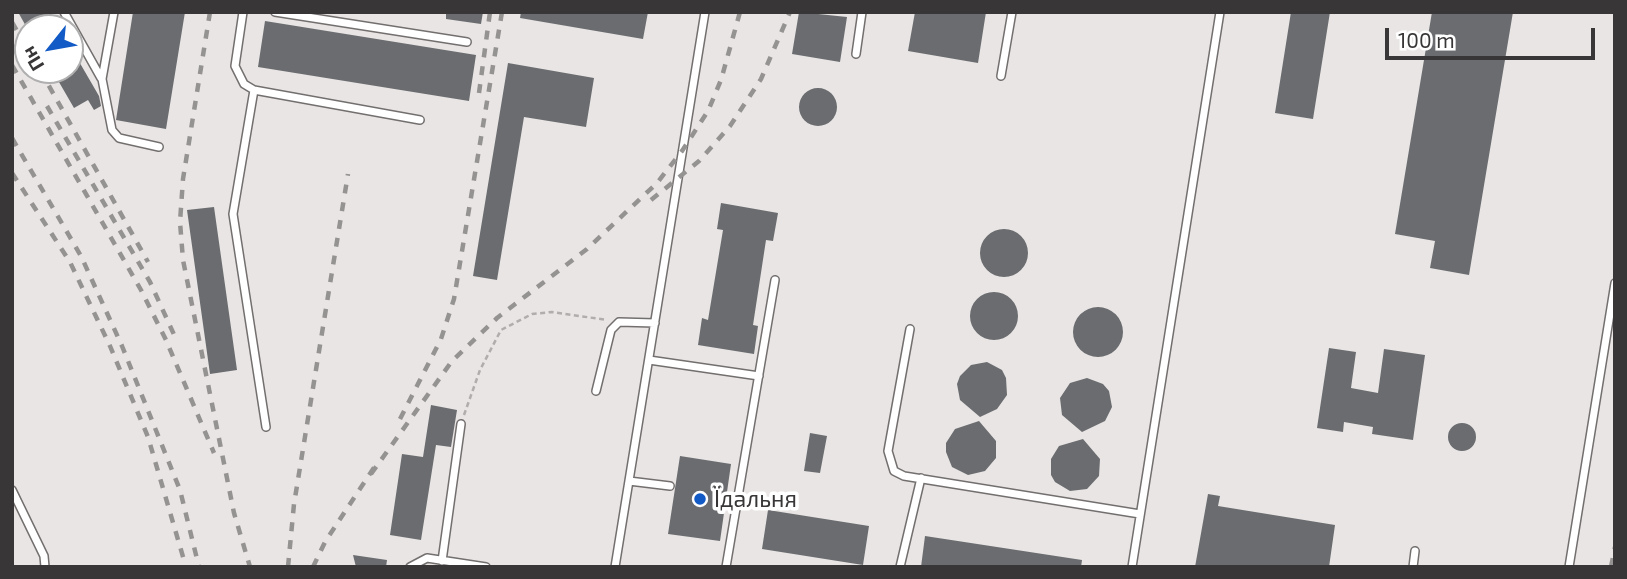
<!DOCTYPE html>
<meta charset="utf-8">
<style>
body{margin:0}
#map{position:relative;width:1627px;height:579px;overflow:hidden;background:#e9e5e4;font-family:"Exo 2",sans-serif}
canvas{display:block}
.frame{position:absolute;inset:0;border:14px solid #383636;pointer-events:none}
.north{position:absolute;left:14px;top:14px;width:70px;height:70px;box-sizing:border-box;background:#fff;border:2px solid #afafaf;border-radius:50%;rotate:239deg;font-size:19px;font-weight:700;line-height:28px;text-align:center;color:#383636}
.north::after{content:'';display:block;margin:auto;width:24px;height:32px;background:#125ac5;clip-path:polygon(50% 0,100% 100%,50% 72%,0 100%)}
.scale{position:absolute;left:1385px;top:28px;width:210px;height:32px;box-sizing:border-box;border:4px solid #383636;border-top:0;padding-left:9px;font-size:21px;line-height:24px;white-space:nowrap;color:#383636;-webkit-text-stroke:5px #fff;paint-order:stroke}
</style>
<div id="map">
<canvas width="1627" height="579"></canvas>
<div class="frame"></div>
<div class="north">Пн</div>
<div class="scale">100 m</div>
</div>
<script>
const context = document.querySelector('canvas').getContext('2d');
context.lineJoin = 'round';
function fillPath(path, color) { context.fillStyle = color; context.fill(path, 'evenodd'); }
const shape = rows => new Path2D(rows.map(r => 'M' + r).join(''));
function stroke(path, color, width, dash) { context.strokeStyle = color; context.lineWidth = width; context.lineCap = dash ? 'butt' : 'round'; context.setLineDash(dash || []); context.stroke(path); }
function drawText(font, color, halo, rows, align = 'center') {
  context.font = font + ' "Exo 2",sans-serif'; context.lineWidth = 7; context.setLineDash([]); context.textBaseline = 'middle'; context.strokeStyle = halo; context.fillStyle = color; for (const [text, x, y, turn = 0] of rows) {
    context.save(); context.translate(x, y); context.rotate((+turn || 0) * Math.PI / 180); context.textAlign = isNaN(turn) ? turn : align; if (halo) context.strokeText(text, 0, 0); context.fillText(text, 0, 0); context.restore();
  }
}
fillPath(shape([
 [18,12,50,12,60,28,27,28],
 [133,12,185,12,166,129,116,120],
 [446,12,483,12,481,24,446,19],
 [521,12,648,12,643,39,520,18],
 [799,12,847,17,840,62,792,54],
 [915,12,986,12,978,63,908,51],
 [1291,12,1330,12,1313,119,1275,113],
 [1432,12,1513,12,1469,275,1430,268,1435,241,1395,234],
 [265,21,476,55,469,101,258,67],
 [70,46,99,96,101,106,94,110,88,100,74,108,52,70,70,70],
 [508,63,594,78,586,127,524,117,497,280,473,276],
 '799 107a19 19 0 1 1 38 0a19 19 0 1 1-38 0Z',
 [721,203,778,213,773,241,766,240,753,325,758,326,754,354,698,345,702,318,708,320,723,230,717,229],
 [214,207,237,370,210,374,187,210],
 '980 253a24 24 0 1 1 48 0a24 24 0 1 1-48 0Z',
 '970 316a24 24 0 1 1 48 0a24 24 0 1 1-48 0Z',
 '1073 332a25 25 0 1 1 50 0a25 25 0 1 1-50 0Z',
 [1329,348,1356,352,1351,388,1378,393,1384,349,1425,355,1413,440,1372,434,1373,427,1344,422,1343,432,1317,428],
 [987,362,1002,370,1006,378,1007,395,997,409,980,417,960,400,957,384,960,376,971,365],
 [1087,378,1103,384,1109,391,1112,407,1105,421,1082,432,1062,415,1060,398,1070,383],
 [431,405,457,410,451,447,436,445,421,540,390,535,402,454,423,457],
 [979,421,996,441,996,458,985,471,968,475,952,467,946,452,946,443,955,429],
 '1448 437a14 14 0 1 1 28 0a14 14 0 1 1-28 0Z',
 [810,433,827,436,820,473,804,471],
 [1083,439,1100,459,1099,476,1087,489,1070,491,1055,482,1051,475,1051,459,1059,446],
 [680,456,731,464,720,541,668,534],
 [1208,494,1220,496,1218,506,1335,525,1329,567,1195,567],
 [768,510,869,526,863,565,762,549],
 [925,536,1082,560,1081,567,921,567],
 [353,555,387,560,386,567,356,567]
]), '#6a6c6f');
const lane = shape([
 [64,12,101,78],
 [114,12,102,79,112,130,119,138,159,147],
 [243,12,235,66,244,84,254,90,420,120],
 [275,12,467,42],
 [856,54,862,12],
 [1001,76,1012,12],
 [254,90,233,214,266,427],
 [910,329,888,451,894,471,904,476,1140,514],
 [649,360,759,376],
 [596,391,611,330,619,322,655,323],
 [629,481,670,486],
 [12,490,44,556,45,567],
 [442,561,461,424],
 [410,567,427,558,486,567],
 [615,567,705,12],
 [726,567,775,280],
 [900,567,921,478],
 [1132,567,1220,12],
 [1413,567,1415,551],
 [1569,567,1615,283]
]);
stroke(lane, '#736f6f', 10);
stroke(shape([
 [464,415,480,370,501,330,532,314,552,312,607,320]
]), '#b1adad', 2.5, [5, 3.5]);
stroke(lane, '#fff', 7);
stroke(shape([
 [210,12,183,179,180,222,183,260,234,513,250,567],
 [12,22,28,50],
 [12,45,30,76],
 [12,65,141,290,166,340,214,453],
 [40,70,148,262],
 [479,93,490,12],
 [47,106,150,282,176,339],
 [12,138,81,256,122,346,180,490,199,567],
 [12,173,70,262,110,346,148,437,186,567],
 [651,200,699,161,730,126,761,79,790,12],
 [400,419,441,339,454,299,502,12],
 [371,474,452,361,497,318,587,249,657,183,682,151,708,111,721,80,740,12],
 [288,567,294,504,348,174],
 [313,567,325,542,375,466],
 [1611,567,1615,547]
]), '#959292', 4.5, [9, 9]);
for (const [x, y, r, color] of [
 [700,499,7,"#125ac5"]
]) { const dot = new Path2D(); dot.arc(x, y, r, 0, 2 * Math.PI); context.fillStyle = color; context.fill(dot); stroke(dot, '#fff', 2.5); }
drawText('23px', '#383636', '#fff', [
 ["Їдальня",714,499]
], 'left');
</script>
